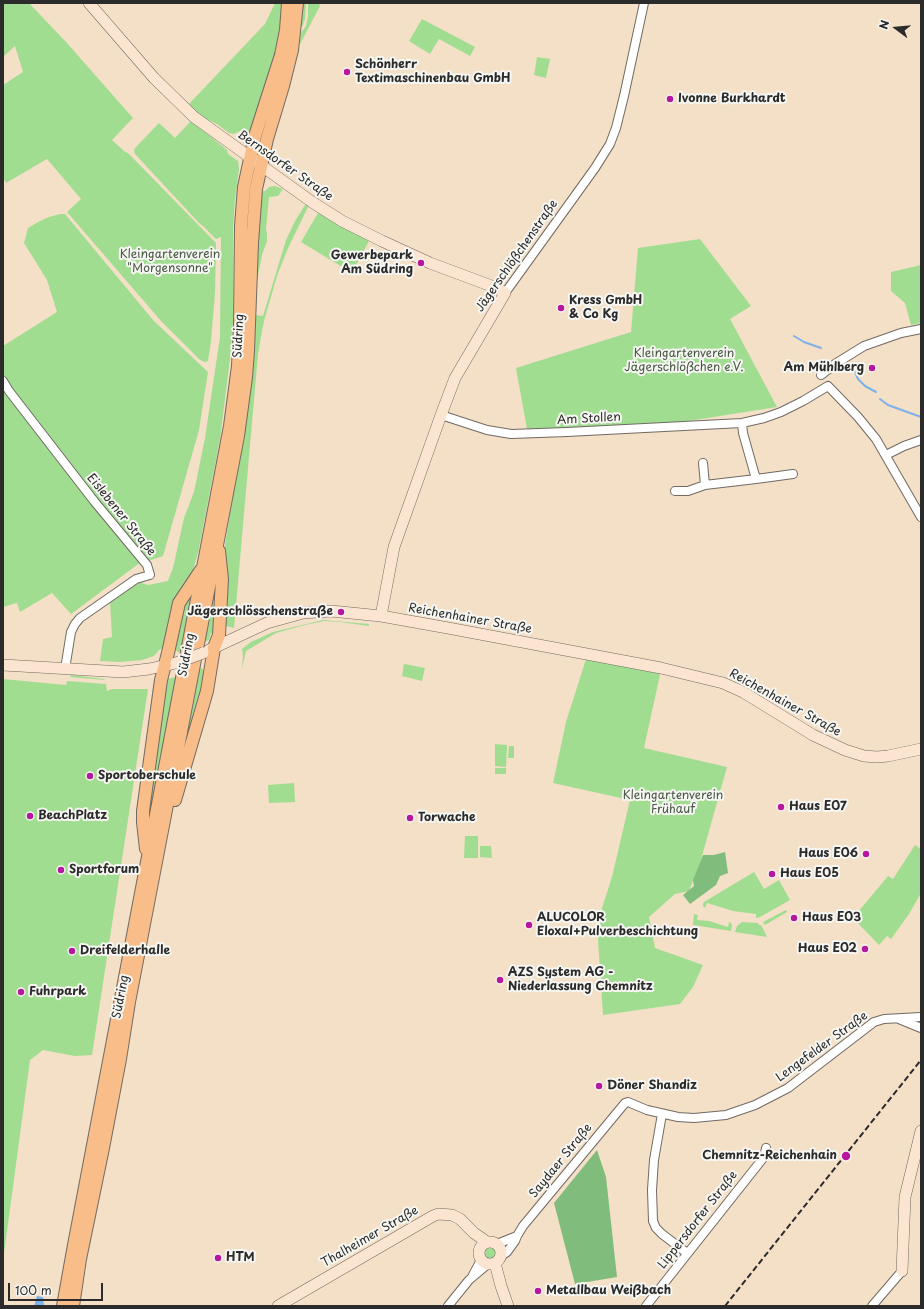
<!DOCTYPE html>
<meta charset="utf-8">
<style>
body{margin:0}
#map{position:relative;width:924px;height:1309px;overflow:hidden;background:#f4dfc7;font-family:"Playpen Sans",sans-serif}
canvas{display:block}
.frame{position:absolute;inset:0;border:4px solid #2b2b2b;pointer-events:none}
.north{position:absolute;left:876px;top:8px;width:40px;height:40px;-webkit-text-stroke:3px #f6f6f2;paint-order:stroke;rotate:286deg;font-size:11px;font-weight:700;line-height:16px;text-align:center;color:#2b2b2b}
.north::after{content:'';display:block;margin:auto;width:14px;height:18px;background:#2b2b2b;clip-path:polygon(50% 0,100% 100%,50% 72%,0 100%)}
.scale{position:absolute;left:8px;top:1283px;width:95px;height:18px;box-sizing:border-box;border:2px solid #2b2b2b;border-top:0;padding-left:5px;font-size:12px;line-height:14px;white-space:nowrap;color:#2b2b2b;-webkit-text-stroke:3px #f6f6f2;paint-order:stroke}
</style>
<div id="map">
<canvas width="924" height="1309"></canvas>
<div class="frame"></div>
<div class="north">N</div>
<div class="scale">100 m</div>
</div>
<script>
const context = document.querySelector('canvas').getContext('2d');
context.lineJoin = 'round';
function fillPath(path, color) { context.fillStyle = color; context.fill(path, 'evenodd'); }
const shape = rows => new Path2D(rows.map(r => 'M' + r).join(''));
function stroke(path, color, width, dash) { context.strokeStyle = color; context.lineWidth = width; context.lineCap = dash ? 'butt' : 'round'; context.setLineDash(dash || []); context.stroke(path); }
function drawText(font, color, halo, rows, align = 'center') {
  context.font = font + ' "Playpen Sans",sans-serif'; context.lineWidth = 4; context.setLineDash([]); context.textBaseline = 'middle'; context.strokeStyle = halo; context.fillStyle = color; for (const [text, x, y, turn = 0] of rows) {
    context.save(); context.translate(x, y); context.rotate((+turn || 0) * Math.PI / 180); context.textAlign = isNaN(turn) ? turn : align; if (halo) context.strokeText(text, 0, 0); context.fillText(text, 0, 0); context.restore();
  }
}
fillPath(shape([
 [3,3,29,3,66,42,133,118,112,140,124,151,129,154,216,243,215,293,211,341,208,361,205,362,200,360,161,321,67,212,81,199,47,159,6,183,3,177,3,85,23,72,15,46,3,57],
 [275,3,285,3,280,44,250,130,249,132,242,130,234,134,229,133,217,124,200,116,187,106,265,24],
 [303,3,306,3,305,19,303,25,300,29],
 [308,3,319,3,320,6,299,46,301,33,306,26,308,16],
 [422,19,475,47,470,56,439,39,430,54,409,41],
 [537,57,550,59,546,78,534,75],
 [191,121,227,150,228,154,238,161,239,169,235,200,233,229,233,322,231,351,220,439,198,553,193,570,189,579,181,590,173,603,163,648,159,650,154,656,142,660,120,662,100,661,103,639,112,637,110,602,139,582,148,585,168,581,173,568,184,518,194,492,205,438,220,337,221,237,216,239,203,226,199,223,135,154,134,151,135,148,159,123,175,138],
 [275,186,283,189,278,196,269,197,266,229,267,234,267,241,262,255,256,287,256,315,263,316,286,240,295,221,307,202,309,205,289,246,278,273,265,317,262,331,258,354,234,628,226,626,224,621,228,573,224,551,233,494,258,249,262,194,263,191,265,191,269,187],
 [318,213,369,241,352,273,301,242],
 [60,214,65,214,153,320,208,372,199,430,163,556,148,561,96,500,11,390,3,376,3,346,57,312,47,280,24,243,28,228,38,222,49,217],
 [700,239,751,306,730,319,777,407,657,426,527,429,516,368,631,332,638,248],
 [921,265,921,323,911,325,905,303,891,291,891,272],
 [3,388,141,562,71,614,52,593,20,612,17,603,3,607],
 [218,565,214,633,211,633,209,640,204,642],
 [194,584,184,650,178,652,175,649,178,617],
 [323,620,369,624,369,626,340,622,324,621,305,625,276,633,246,651,242,669,243,656,242,649,251,642,273,632],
 [587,656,661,670,644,748,727,767,700,863,689,891,675,894,649,917,655,948,703,965,693,987,680,1004,603,1015,598,940,602,908,612,877,630,800,553,783,566,722],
 [404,664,425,668,422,681,402,676],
 [201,668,206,672,207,675,175,792,197,670],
 [71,675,104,679,105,680,70,677],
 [179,676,149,835,145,825,166,686,168,679],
 [3,679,66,685,67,681,106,684,107,691,112,689,148,689,92,1055,75,1056,43,1050,30,1060,3,1261],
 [495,744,507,745,506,767,495,766],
 [509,746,514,746,514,758,508,758],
 [495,768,506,768,506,774,495,774],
 [294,783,295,802,269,803,268,785],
 [465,836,478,836,478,858,464,858],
 [915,845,921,849,921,893,909,914,891,939,887,936,879,945,853,918,888,876,893,879],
 [480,846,491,846,492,858,480,857],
 [754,872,764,889,779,880,790,900,760,917,756,918,756,914,733,911,707,903,705,908,703,906,703,904,704,902],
 [786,910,787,912,765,925,763,922],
 [694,914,698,915,697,920,709,921,728,927,729,922,731,923,732,925,731,931,693,925],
 [742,922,758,923,759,925,761,925,767,937,735,932,737,926],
 '484 1253a6 6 0 1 1 12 0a6 6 0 1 1-12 0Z'
]), '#a1dd91');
fillPath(shape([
 [725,852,728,873,720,876,716,885,690,904,683,895,694,886,693,880,703,855,714,855],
 [597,1150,606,1177,617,1277,575,1284,554,1203]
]), '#80bc7b');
fillPath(shape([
 [37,1296,43,1297,44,1306,34,1306]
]), '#7db2eb');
stroke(shape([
 [794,336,804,342,821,348],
 [848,364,854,370,858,379,865,386,876,392],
 [880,399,888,405,921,417]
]), '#7db2eb', 2);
const street = shape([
 [505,293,595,168,610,144,616,128,624,96,644,3],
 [821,375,835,364,864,346,901,333,921,329],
 [3,381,9,391,94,501,147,565,150,575,136,579,80,618,75,624,71,632,65,669],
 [441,415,487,430,511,434,567,432,742,423,764,418,781,412,803,401,828,386,858,417,876,439,921,517],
 [886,455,904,446,921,440],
 [703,463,705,485],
 [756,479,793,474],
 [675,491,688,491,705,485,756,479,743,433,742,423],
 [899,1019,921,1028],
 [662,1114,654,1160,652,1190,653,1221,656,1228,662,1234,687,1253],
 [497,1244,517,1236],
 [501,1256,507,1252,515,1241,517,1236,523,1226,625,1103,628,1102,647,1110,678,1117,694,1118,726,1115,755,1105,788,1088,874,1022,884,1019,921,1017],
 [473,1275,481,1260],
 [448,1306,469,1280,488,1264],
 [646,1306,764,1157,766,1148],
 [872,1306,902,1271]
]);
const secondary = shape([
 [89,3,154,78,194,117,312,202,342,221,382,241,430,263,497,288,505,293,455,378,441,415,394,547,381,616],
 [209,650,267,623,303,613,331,611,381,616,448,628,661,668,723,683,743,692,813,735,845,750,864,756,877,757,888,756,921,749],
 [3,665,123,672,149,669,172,664],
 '479 1253a11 11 0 1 1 22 0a11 11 0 1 1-22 0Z',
 [495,1263,501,1286,508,1306],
 [902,1271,905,1197,921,1131],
 [278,1306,433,1216,438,1214,452,1215,460,1219,474,1233,487,1242]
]);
const primary = shape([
 [175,800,207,691,214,648,219,635,222,579,219,551],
 [146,849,143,822,143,811,161,680,168,653,179,603,201,570],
 [63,1306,74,1245,230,426,238,366,240,324,241,226,244,187,255,136,281,55,286,30,288,3],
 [73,1306,80,1259,103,1148,120,1059,129,1002,238,436,246,377,248,351,252,243,256,189,267,139,283,86,292,50,297,3]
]);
stroke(street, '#716a62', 10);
stroke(secondary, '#716a62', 12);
stroke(primary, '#716a62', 14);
stroke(street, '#fff', 8);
stroke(secondary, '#fce5d0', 11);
stroke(primary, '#f8bd89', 12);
stroke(shape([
 [725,1306,921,1060]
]), '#2b2b2b', 2, [6, 3]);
const secondaryBridge = shape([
 [176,663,203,653]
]);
stroke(secondaryBridge, '#716a62', 12, []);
stroke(secondaryBridge, '#fce5d0', 11);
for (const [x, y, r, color] of [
 [347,72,4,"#b5179e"],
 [670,99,4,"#b5179e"],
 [421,263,4,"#b5179e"],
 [561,308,4,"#b5179e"],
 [872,368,4,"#b5179e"],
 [341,612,4,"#b5179e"],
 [90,776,4,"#b5179e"],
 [781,807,4,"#b5179e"],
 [30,816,4,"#b5179e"],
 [410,818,4,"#b5179e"],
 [866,854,4,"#b5179e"],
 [61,870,4,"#b5179e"],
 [772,874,4,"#b5179e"],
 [794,918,4,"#b5179e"],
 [529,925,4,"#b5179e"],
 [865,949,4,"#b5179e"],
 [72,951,4,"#b5179e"],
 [500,980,4,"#b5179e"],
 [21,992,4,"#b5179e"],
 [599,1086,4,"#b5179e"],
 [846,1156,5,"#b5179e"],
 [218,1258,4,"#b5179e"],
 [538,1291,4,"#b5179e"]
]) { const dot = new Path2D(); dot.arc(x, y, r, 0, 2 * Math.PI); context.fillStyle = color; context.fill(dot); stroke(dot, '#f6f6f2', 1.5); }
drawText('bold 12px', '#2b2b2b', '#f6f6f2', [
 ["Schönherr",355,65],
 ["Textimaschinenbau GmbH",355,79],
 ["Ivonne Burkhardt",678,99],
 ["Gewerbepark",413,256,"right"],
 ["Am Südring",413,270,"right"],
 ["Kress GmbH",569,301],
 ["& Co Kg",569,315],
 ["Am Mühlberg",864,368,"right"],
 ["Jägerschlösschenstraße",333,612,"right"],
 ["Sportoberschule",98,776],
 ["Haus E07",789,807],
 ["BeachPlatz",38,816],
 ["Torwache",418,818],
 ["Haus E06",858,854,"right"],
 ["Sportforum",69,870],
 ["Haus E05",780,874],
 ["ALUCOLOR",537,918],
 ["Eloxal+Pulverbeschichtung",537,932],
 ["Haus E03",802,918],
 ["Haus E02",857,949,"right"],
 ["Dreifelderhalle",80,951],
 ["AZS System AG -",508,973],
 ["Niederlassung Chemnitz",508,987],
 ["Fuhrpark",29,992],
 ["Döner Shandiz",607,1086],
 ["Chemnitz-Reichenhain",837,1156,"right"],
 ["HTM",226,1258],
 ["Metallbau Weißbach",546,1291]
], 'left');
drawText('12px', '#2b2b2b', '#f6f6f2', [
 ["Bernsdorfer Straße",285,166,35],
 ["Jägerschlößchenstraße",517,256,-55],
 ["Südring",239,336,-87],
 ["Am Stollen",589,419,-3],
 ["Eislebener Straße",121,515,51],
 ["Reichenhainer Straße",470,619,10],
 ["Südring",187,655,-79],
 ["Reichenhainer Straße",785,703,29],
 ["Südring",121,997,-79],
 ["Lengefelder Straße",822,1047,-36],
 ["Saydaer Straße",561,1161,-51],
 ["Lippersdorfer Straße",698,1220,-52],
 ["Thalheimer Straße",370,1237,-30]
]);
drawText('12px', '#485844', '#f6f6f2', [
 ["Kleingartenverein",170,255],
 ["\"Morgensonne\"",170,269],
 ["Kleingartenverein",684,354],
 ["Jägerschlößchen e.V.",684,368],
 ["Kleingartenverein",673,796],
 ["Frühauf",673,810]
]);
</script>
